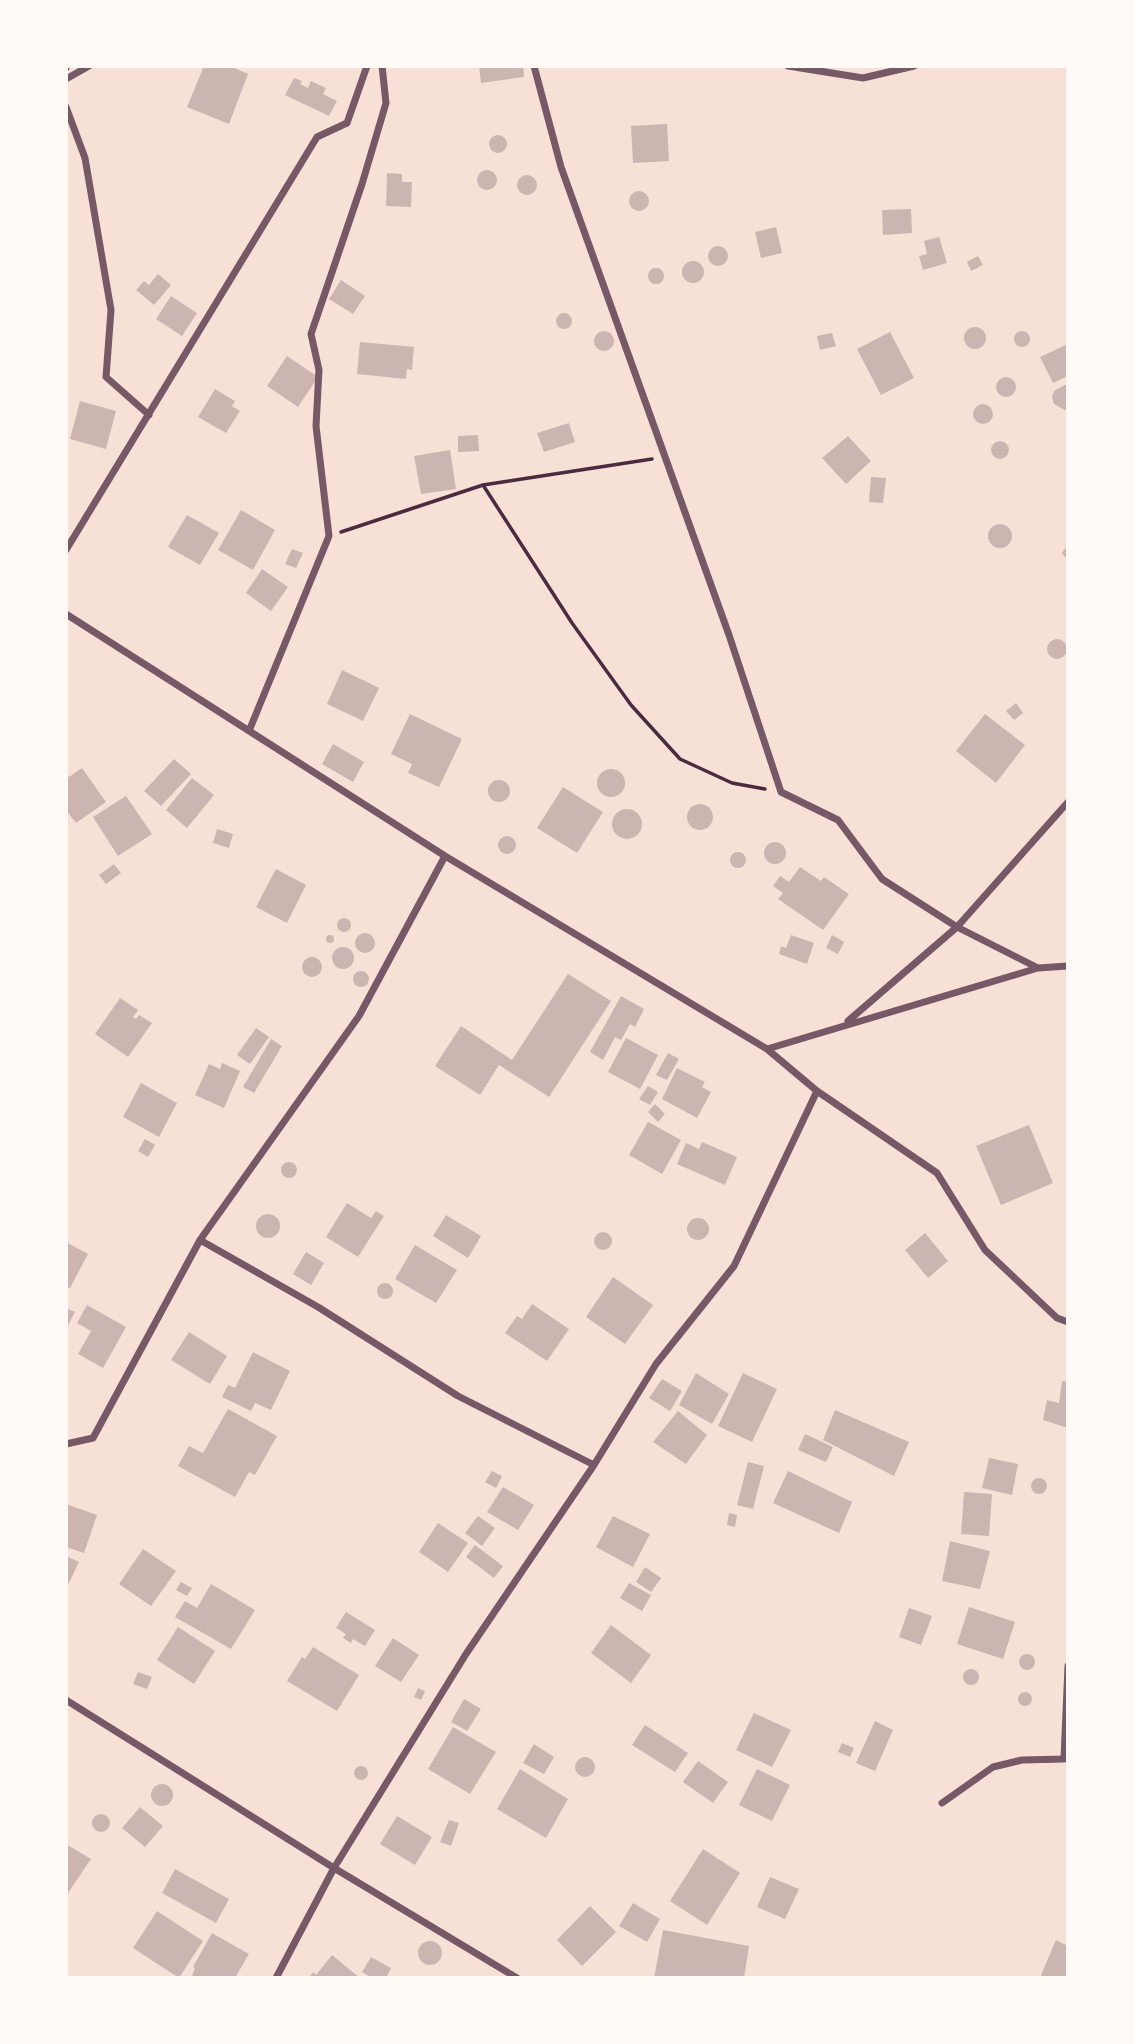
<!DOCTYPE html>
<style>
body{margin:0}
#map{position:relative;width:1134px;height:2044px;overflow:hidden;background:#f7e1d7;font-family:Signika,sans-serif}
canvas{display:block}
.frame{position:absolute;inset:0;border:68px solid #fffaf5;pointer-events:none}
</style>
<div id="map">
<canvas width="1134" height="2044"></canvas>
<div class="frame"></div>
</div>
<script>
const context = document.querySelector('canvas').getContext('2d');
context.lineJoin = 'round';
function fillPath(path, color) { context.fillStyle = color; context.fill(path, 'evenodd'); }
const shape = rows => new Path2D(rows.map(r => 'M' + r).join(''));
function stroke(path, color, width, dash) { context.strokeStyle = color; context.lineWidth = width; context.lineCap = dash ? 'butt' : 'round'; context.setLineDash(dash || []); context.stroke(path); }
fillPath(shape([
 [204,66,230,66,248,74,229,124,187,107],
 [479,66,523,66,524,77,481,83],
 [294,78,302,81,300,84,308,88,311,81,326,88,323,94,337,101,329,116,285,95],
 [667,124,669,161,633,163,631,126],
 '489 144a9 9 0 1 1 18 0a9 9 0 1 1-18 0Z',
 '477 180a10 10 0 1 1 20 0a10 10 0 1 1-20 0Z',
 [387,173,402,174,402,182,412,182,411,207,386,206],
 '517 185a10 10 0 1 1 20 0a10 10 0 1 1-20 0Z',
 '629 201a10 10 0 1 1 20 0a10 10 0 1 1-20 0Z',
 [911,209,912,233,883,235,882,210],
 [776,227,782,253,761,258,755,232],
 [939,237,947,263,923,270,919,256,927,254,924,241],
 '708 256a10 10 0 1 1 20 0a10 10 0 1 1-20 0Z',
 [978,256,983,265,971,271,967,262],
 '682 272a11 11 0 1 1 22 0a11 11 0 1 1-22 0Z',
 '648 276a8 8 0 1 1 16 0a8 8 0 1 1-16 0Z',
 [158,274,171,285,154,305,136,290,144,281,149,285],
 [341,280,365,296,353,314,329,299],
 [171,296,197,313,182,336,156,319],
 '556 321a8 8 0 1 1 16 0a8 8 0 1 1-16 0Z',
 '964 338a11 11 0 1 1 22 0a11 11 0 1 1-22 0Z',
 '1014 339a8 8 0 1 1 16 0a8 8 0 1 1-16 0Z',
 '594 341a10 10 0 1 1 20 0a10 10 0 1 1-20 0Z',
 [890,332,914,378,881,395,857,349],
 [832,333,836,346,820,350,817,336],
 [360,342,414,347,412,370,407,369,406,379,357,374],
 [1068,344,1068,376,1053,383,1040,357],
 [287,356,318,377,298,407,267,386],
 '996 387a10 10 0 1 1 20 0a10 10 0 1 1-20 0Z',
 [1065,385,1068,385,1068,410,1065,410,1054,404,1052,397,1054,391],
 [215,389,235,401,232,406,240,411,226,433,198,417],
 [80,401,116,411,106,449,70,439],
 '973 414a10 10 0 1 1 20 0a10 10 0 1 1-20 0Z',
 [569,423,575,442,544,452,537,433],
 [478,435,479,451,458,452,458,436],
 [848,436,871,461,846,484,822,458],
 '991 450a9 9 0 1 1 18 0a9 9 0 1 1-18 0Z',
 [450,450,456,489,421,494,414,456],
 [871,477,886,478,883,503,869,502],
 [241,510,275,530,253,570,218,550],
 [187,515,219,533,200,565,168,547],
 '988 536a12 12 0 1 1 24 0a12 12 0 1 1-24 0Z',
 [1068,544,1068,561,1062,553],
 [292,549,303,553,296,568,285,564],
 [262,569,288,587,271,611,246,593],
 '1047 649a10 10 0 1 1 20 0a10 10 0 1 1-20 0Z',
 [342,670,379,688,363,721,327,704],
 [1016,703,1023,713,1014,720,1006,711],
 [410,714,462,739,439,787,408,773,412,764,391,754],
 [985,714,1025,745,996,783,956,751],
 [333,744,364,762,353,782,322,764],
 [174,759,191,774,161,806,144,791],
 [82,768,106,802,76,823,66,810,66,773,69,777],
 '597 783a14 14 0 1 1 28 0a14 14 0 1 1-28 0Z',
 [192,778,214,795,187,828,166,810],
 '488 791a11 11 0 1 1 22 0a11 11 0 1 1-22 0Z',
 [563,787,603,812,577,853,537,828],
 [126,796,152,834,118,856,93,817],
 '687 817a13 13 0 1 1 26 0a13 13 0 1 1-26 0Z',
 '612 824a15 15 0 1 1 30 0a15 15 0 1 1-30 0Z',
 [217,829,233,834,229,848,213,843],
 '498 845a9 9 0 1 1 18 0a9 9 0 1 1-18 0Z',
 '764 853a11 11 0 1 1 22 0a11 11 0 1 1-22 0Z',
 '730 860a8 8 0 1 1 16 0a8 8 0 1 1-16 0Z',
 [114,864,121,873,106,884,99,875],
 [800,867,821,881,824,877,849,894,823,930,778,899,783,893,773,886,780,876,789,882],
 [276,869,306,885,287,923,256,907],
 '337 925a7 7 0 1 1 14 0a7 7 0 1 1-14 0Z',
 '355 943a10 10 0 1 1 20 0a10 10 0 1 1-20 0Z',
 '326 939a4 4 0 1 1 8 0a4 4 0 1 1-8 0Z',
 [791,935,814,943,807,964,779,954,781,946,786,948],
 [832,935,844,942,838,954,826,948],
 '332 958a11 11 0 1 1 22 0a11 11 0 1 1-22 0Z',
 '302 967a10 10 0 1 1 20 0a10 10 0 1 1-20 0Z',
 '353 979a8 8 0 1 1 16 0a8 8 0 1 1-16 0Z',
 [568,974,611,1001,549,1097,499,1065,480,1095,435,1066,461,1026,512,1060],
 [621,996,644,1009,635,1027,630,1024,621,1040,615,1037,603,1060,590,1052],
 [120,998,138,1010,133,1017,136,1019,139,1015,152,1023,128,1057,95,1034],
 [256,1028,269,1037,250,1064,237,1055],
 [626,1038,658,1055,640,1089,608,1072],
 [271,1039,282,1046,254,1093,243,1087],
 [668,1053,679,1059,667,1080,656,1075],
 [222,1063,240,1071,224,1108,195,1095,209,1064,220,1069],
 [677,1068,705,1082,702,1087,711,1092,697,1118,662,1099],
 [141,1083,177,1103,159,1137,123,1117],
 [648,1086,658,1092,650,1105,639,1099],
 [655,1104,665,1114,658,1122,648,1112],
 [648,1122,681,1140,662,1174,629,1155],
 [1029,1125,1053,1183,1001,1205,976,1146],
 [145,1139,155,1145,148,1157,138,1151],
 [702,1142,737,1157,725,1185,677,1164,686,1143,699,1149],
 '281 1170a8 8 0 1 1 16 0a8 8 0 1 1-16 0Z',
 [347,1203,371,1218,376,1211,384,1216,358,1257,326,1237],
 '256 1226a12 12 0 1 1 24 0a12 12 0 1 1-24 0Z',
 [446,1215,481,1236,468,1258,433,1236],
 '687 1229a11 11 0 1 1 22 0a11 11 0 1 1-22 0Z',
 '594 1241a9 9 0 1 1 18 0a9 9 0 1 1-18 0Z',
 [925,1233,948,1261,928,1278,905,1250],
 [66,1242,88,1254,70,1288,66,1287],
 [415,1245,457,1270,436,1303,395,1279],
 [306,1252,324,1263,311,1285,293,1274],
 [613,1277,653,1305,625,1344,586,1317],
 '377 1291a8 8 0 1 1 16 0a8 8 0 1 1-16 0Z',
 [532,1304,569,1329,547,1361,505,1333,517,1316,522,1319],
 [87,1305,126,1327,103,1368,78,1354,91,1331,77,1323],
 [66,1308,75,1312,66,1329],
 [189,1332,227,1356,210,1384,171,1360],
 [253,1352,290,1371,271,1410,255,1403,251,1411,222,1397,228,1385,235,1388],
 [696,1373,729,1394,712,1424,679,1405],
 [743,1373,777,1389,752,1442,718,1426],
 [662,1379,682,1391,670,1411,649,1398],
 [1062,1381,1068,1382,1068,1428,1043,1420,1047,1400,1059,1403],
 [228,1409,277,1436,255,1475,249,1472,235,1497,178,1466,189,1446,203,1453],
 [835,1410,909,1442,894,1476,823,1440],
 [678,1411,707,1435,686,1464,653,1442],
 [805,1434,833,1447,826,1462,798,1450],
 [989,1458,1018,1464,1012,1495,982,1488],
 [748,1462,764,1466,753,1509,737,1505],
 [492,1471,502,1476,496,1488,485,1482],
 [788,1471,852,1502,839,1533,773,1503],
 '1031 1486a8 8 0 1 1 16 0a8 8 0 1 1-16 0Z',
 [503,1487,534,1505,518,1530,487,1512],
 [964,1492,992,1494,989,1536,961,1534],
 [66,1504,97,1515,84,1553,66,1547],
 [729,1513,737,1515,735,1527,727,1525],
 [478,1516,495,1528,482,1546,465,1533],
 [613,1516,650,1534,633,1567,596,1547],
 [438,1523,468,1543,448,1572,419,1552],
 [950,1541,990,1551,980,1589,942,1581],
 [475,1545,503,1566,494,1578,466,1557],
 [143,1549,176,1571,151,1606,119,1584],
 [66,1556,79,1562,66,1589],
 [645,1567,661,1578,651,1592,636,1582],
 [181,1582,192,1588,187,1596,176,1590],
 [629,1583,651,1595,642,1611,620,1598],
 [211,1584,255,1610,231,1649,175,1617,185,1601,197,1608],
 [969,1607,1015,1622,1003,1659,957,1644],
 [909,1608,932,1616,921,1645,899,1637],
 [346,1612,375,1630,365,1646,353,1639,351,1643,343,1638,346,1634,336,1628],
 [611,1625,651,1655,631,1683,591,1653],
 [178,1627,215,1651,194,1684,157,1660],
 [393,1638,419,1655,401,1682,375,1666],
 [313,1647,359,1675,337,1711,287,1681,302,1657,305,1659],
 '1019 1662a8 8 0 1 1 16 0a8 8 0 1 1-16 0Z',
 '963 1677a8 8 0 1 1 16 0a8 8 0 1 1-16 0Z',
 [138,1672,152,1677,147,1689,133,1684],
 [418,1688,425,1691,421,1700,414,1697],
 '1018 1699a7 7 0 1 1 14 0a7 7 0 1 1-14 0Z',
 [464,1699,481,1709,467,1731,451,1722],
 [754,1713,791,1730,772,1767,736,1750],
 [875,1721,893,1730,875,1771,856,1763],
 [645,1725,688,1753,675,1772,632,1745],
 [453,1727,496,1752,470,1794,428,1769],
 [842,1743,854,1748,850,1757,838,1752],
 [534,1744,554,1757,544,1774,523,1763],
 '575 1767a10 10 0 1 1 20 0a10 10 0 1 1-20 0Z',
 [698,1761,728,1782,713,1803,683,1782],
 '354 1773a7 7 0 1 1 14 0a7 7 0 1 1-14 0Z',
 [520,1769,568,1799,546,1838,497,1809],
 [757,1769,790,1785,772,1821,739,1805],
 '151 1795a11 11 0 1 1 22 0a11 11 0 1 1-22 0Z',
 [140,1807,163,1826,145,1847,122,1828],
 '92 1823a9 9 0 1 1 18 0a9 9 0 1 1-18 0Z',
 [397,1816,432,1837,415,1865,380,1844],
 [449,1820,459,1823,451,1846,440,1842],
 [66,1844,91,1859,68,1893,66,1892],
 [703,1849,740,1873,707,1925,670,1901],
 [175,1869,229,1899,216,1923,162,1893],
 [770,1877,799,1889,785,1919,757,1907],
 [633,1903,660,1919,647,1942,619,1926],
 [590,1906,616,1932,582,1966,557,1940],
 [157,1911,203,1941,179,1978,133,1948],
 [663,1930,749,1946,744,1978,654,1978],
 [212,1933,249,1954,235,1978,197,1978,192,1975,195,1968,193,1967],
 [1056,1940,1068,1946,1068,1978,1046,1978,1041,1975],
 '418 1953a12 12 0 1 1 24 0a12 12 0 1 1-24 0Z',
 [332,1955,360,1978,309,1978,313,1972,316,1975],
 [371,1957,391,1968,386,1978,372,1978,362,1972]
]), '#ccb4b1');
stroke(shape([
 [483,485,572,623,631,705,680,759,732,783,765,789],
 [341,532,483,485,652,459]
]), '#4a2c40', 3.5);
stroke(shape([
 [534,66,561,167,729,635,781,792,838,820,882,879,957,927,1038,968],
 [788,66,863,78,914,66],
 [66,68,67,66],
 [66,79,89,66],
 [66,107,85,158,111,310,106,377,149,415],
 [66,550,317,137,347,123,367,66],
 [66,614,445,856,767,1049,1038,968,1068,966],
 [249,731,329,536,316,426,319,370,311,334,362,184,386,103,382,66],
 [848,1021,957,927,1068,802],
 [767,1049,817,1091,937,1173,985,1250,1057,1318,1068,1322],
 [200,1240,318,1307,458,1396,594,1465],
 [66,1444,93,1438,200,1240,359,1016,445,856],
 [66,1700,334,1868,517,1978],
 [942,1803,993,1767,1022,1760,1064,1759,1068,1666],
 [276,1978,334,1868,466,1654,594,1465,656,1364,734,1266,817,1091]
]), '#755966', 7);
</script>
